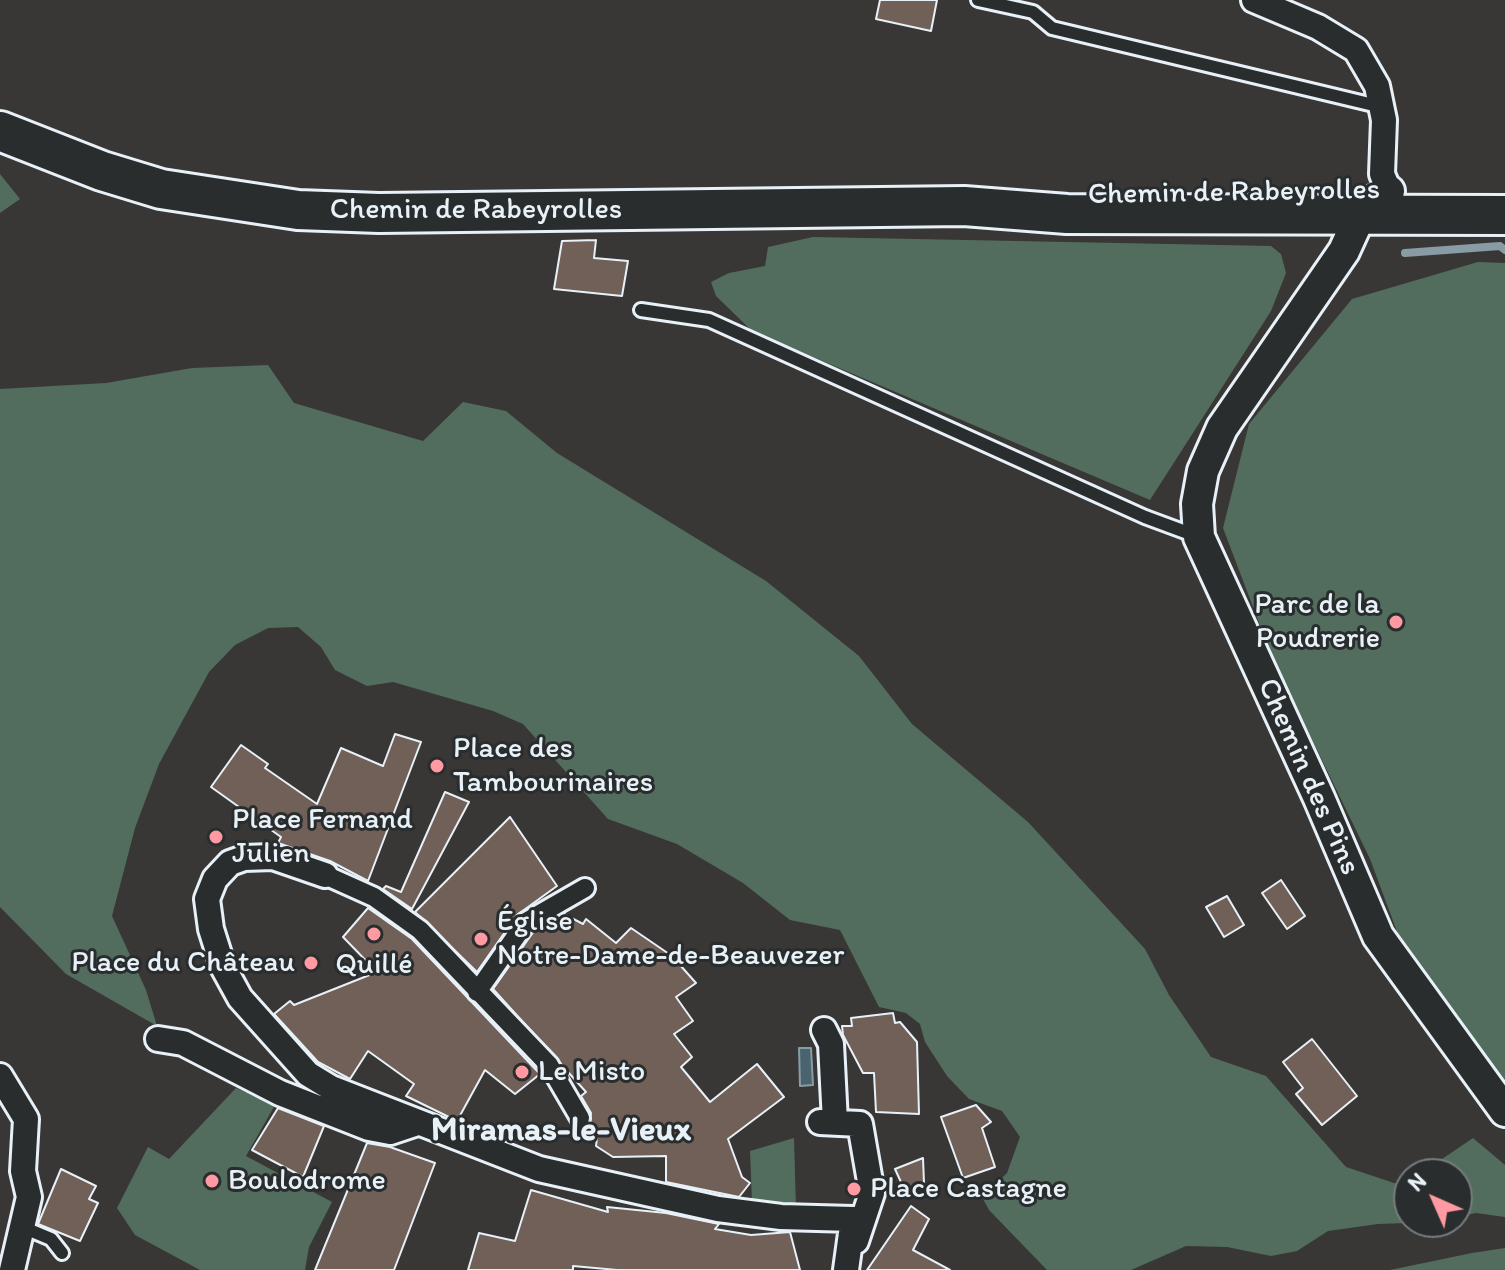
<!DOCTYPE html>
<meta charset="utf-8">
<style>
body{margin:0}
#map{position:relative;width:1505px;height:1270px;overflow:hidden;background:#383736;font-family:Itim,sans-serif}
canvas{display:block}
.north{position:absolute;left:1393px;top:1158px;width:80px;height:80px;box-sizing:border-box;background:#2a2d2e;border:2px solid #767b7f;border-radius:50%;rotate:315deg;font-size:22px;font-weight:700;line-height:32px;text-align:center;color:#e8f1f8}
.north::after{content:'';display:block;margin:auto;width:28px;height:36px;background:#ff9aa2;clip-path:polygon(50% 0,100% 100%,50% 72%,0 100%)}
</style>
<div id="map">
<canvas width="1505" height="1270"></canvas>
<div class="north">N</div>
</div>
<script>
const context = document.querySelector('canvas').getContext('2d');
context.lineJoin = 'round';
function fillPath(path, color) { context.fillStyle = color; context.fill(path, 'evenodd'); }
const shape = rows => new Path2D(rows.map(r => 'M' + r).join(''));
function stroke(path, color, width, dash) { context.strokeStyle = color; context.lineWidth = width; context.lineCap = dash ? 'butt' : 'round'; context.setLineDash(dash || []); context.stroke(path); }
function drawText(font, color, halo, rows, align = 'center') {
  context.font = font + ' Itim,sans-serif'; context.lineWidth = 6; context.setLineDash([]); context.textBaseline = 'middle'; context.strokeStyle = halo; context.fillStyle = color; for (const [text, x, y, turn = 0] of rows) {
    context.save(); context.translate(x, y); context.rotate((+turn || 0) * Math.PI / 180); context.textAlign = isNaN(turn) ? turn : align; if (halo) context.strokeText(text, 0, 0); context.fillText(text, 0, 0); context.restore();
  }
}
fillPath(shape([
 [0,174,20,199,0,213],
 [813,237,1271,246,1281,254,1286,273,1271,311,1150,500,752,331,716,296,711,282,729,273,765,266,768,247],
 [1478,262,1505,263,1505,1090,1418,988,1370,859,1272,657,1223,528,1249,424,1352,299],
 [268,365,294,403,423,441,463,402,506,411,557,453,766,581,859,656,912,724,1028,822,1145,949,1169,995,1211,1057,1266,1076,1346,1167,1400,1185,1409,1180,1409,1222,1439,1222,1378,1224,1328,1231,1297,1251,1271,1256,1227,1247,1186,1246,1131,1270,1047,1270,989,1210,982,1197,1007,1173,1020,1137,1002,1111,969,1099,947,1076,925,1042,920,1024,906,1013,879,1007,840,930,790,920,743,883,677,844,608,819,523,724,493,711,393,682,367,686,335,670,321,647,298,627,268,628,235,645,209,672,159,764,135,828,112,916,146,990,157,1026,66,974,0,907,0,389,106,383,192,368],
 [236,1088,275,1105,246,1156,332,1202,309,1247,305,1270,200,1270,135,1235,117,1208,148,1147,169,1159],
 [794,1138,796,1209,752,1203,750,1151],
 [1473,1138,1505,1165,1505,1217,1476,1213,1457,1217,1457,1174,1420,1174],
 [1505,1248,1505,1270,1390,1270,1472,1253]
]), '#526d5d');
const water = shape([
 [799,1048,811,1048,813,1085,800,1086,799,1048]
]);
fillPath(water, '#4a646f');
stroke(water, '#899ca6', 2);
stroke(shape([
 [1405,253,1500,246,1505,250]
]), '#899ca6', 8);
const building = shape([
 [880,0,937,0,931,31,876,19,880,0],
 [596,240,594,258,628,261,622,296,554,289,562,241,596,240],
 [395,734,421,742,368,881,330,861,278,843,281,837,211,787,241,745,268,764,265,768,317,804,341,748,383,766,395,734],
 [445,792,469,802,412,909,383,889,386,886,401,892,445,792],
 [510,817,557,886,517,915,477,972,415,912,510,817],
 [1281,880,1305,916,1287,929,1262,893,1281,880],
 [1227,896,1244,925,1224,937,1206,907,1227,896],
 [368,908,412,939,540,1074,515,1094,485,1070,457,1121,406,1096,414,1084,368,1051,350,1079,318,1062,274,1014,290,1001,294,1005,377,972,343,937,368,908],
 [564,914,583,924,586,919,616,943,631,928,672,956,696,983,676,997,693,1021,674,1034,692,1057,681,1067,710,1102,757,1064,784,1097,728,1139,742,1177,750,1183,739,1197,666,1182,666,1156,613,1157,596,1146,597,1138,589,1126,591,1113,581,1096,586,1092,493,989,534,931,564,914],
 [893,1013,895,1023,900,1022,917,1042,919,1114,876,1112,874,1073,863,1073,843,1035,842,1026,852,1026,851,1018,893,1013],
 [1312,1039,1357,1096,1322,1125,1296,1094,1303,1088,1283,1062,1312,1039],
 [976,1105,991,1122,982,1128,995,1167,963,1178,941,1117,976,1105],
 [278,1108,324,1126,303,1177,252,1150,278,1108],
 [367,1143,390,1147,435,1163,394,1270,315,1270,367,1143],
 [923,1158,924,1183,905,1191,895,1169,923,1158],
 [61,1169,96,1186,89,1199,98,1203,80,1241,38,1224,61,1169],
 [531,1190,608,1212,607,1207,666,1213,719,1224,715,1229,751,1235,790,1232,800,1270,617,1270,573,1266,573,1270,468,1270,479,1233,515,1241,531,1190],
 [911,1206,929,1219,913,1250,950,1270,867,1270,911,1206]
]);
fillPath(building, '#716058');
stroke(building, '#e8f1f8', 2);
const service = shape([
 [978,0,1033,12,1052,28,1382,107],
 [641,310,709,320,1145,517,1199,537],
 [20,1226,51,1239,62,1253]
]);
const pedestrian = shape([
 [325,875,374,897,420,930,549,1065,580,1118],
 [477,992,526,922,585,888]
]);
const minor = shape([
 [1254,0,1318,27,1356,50,1377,86,1384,120,1382,174,1389,191,1372,198],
 [325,875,273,857,244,858,230,863,215,879,207,899,211,929,223,967,240,998,308,1074,331,1088,539,1169,718,1209,781,1217,853,1219,846,1270],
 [824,1030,831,1044,835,1122],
 [158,1039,183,1043,280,1093,369,1128,390,1132,417,1123],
 [0,1076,26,1119,23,1171,29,1197,12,1270],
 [820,1122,860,1124,872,1193,856,1241]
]);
const tertiary = shape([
 [1389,191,1360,216,1344,251,1222,428,1203,471,1197,504,1199,537,1319,798,1378,936,1505,1111]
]);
const primary = shape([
 [0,131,102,171,161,189,298,210,379,213,964,206,1067,214,1505,215]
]);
stroke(service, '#e8f1f8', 18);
stroke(pedestrian, '#e8f1f8', 24);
stroke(minor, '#e8f1f8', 30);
stroke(tertiary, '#e8f1f8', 36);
stroke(primary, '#e8f1f8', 44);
stroke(service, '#2a2d2e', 12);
stroke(pedestrian, '#2a2d2e', 18);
stroke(minor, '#2a2d2e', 24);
stroke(tertiary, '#2a2d2e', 30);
stroke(primary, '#2a2d2e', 38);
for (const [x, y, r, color] of [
 [1396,622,8,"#ff9aa2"],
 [437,766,8,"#ff9aa2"],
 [216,837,8,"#ff9aa2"],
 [374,934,8,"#ff9aa2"],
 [481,939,8,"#ff9aa2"],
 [311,963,8,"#ff9aa2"],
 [522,1072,8,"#ff9aa2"],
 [212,1181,8,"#ff9aa2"],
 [854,1189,8,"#ff9aa2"]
]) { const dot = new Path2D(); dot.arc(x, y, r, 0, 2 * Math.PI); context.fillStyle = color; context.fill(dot); stroke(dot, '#2a2d2e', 3); }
drawText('30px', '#e8f1f8', '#2a2d2e', [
 ["Chemin de Rabeyrolles",1234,193,-1],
 ["Chemin de Rabeyrolles",476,210],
 ["Chemin des Pins",1308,777,66]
]);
drawText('30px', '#e8f1f8', '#2a2d2e', [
 ["Parc de la",1380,605,"right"],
 ["Poudrerie",1380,639,"right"],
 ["Place des",453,749],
 ["Tambourinaires",453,783],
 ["Place Fernand",232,820],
 ["Julien",232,854],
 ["Église",497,922],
 ["Notre-Dame-de-Beauvezer",497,956],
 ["Place du Château",295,963,"right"],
 ["Quillé",374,965,"center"],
 ["Le Misto",538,1072],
 ["Boulodrome",228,1181],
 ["Place Castagne",870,1189]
], 'left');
drawText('bold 34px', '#e8f1f8', '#2a2d2e', [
 ["Miramas-le-Vieux",561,1131]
]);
</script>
